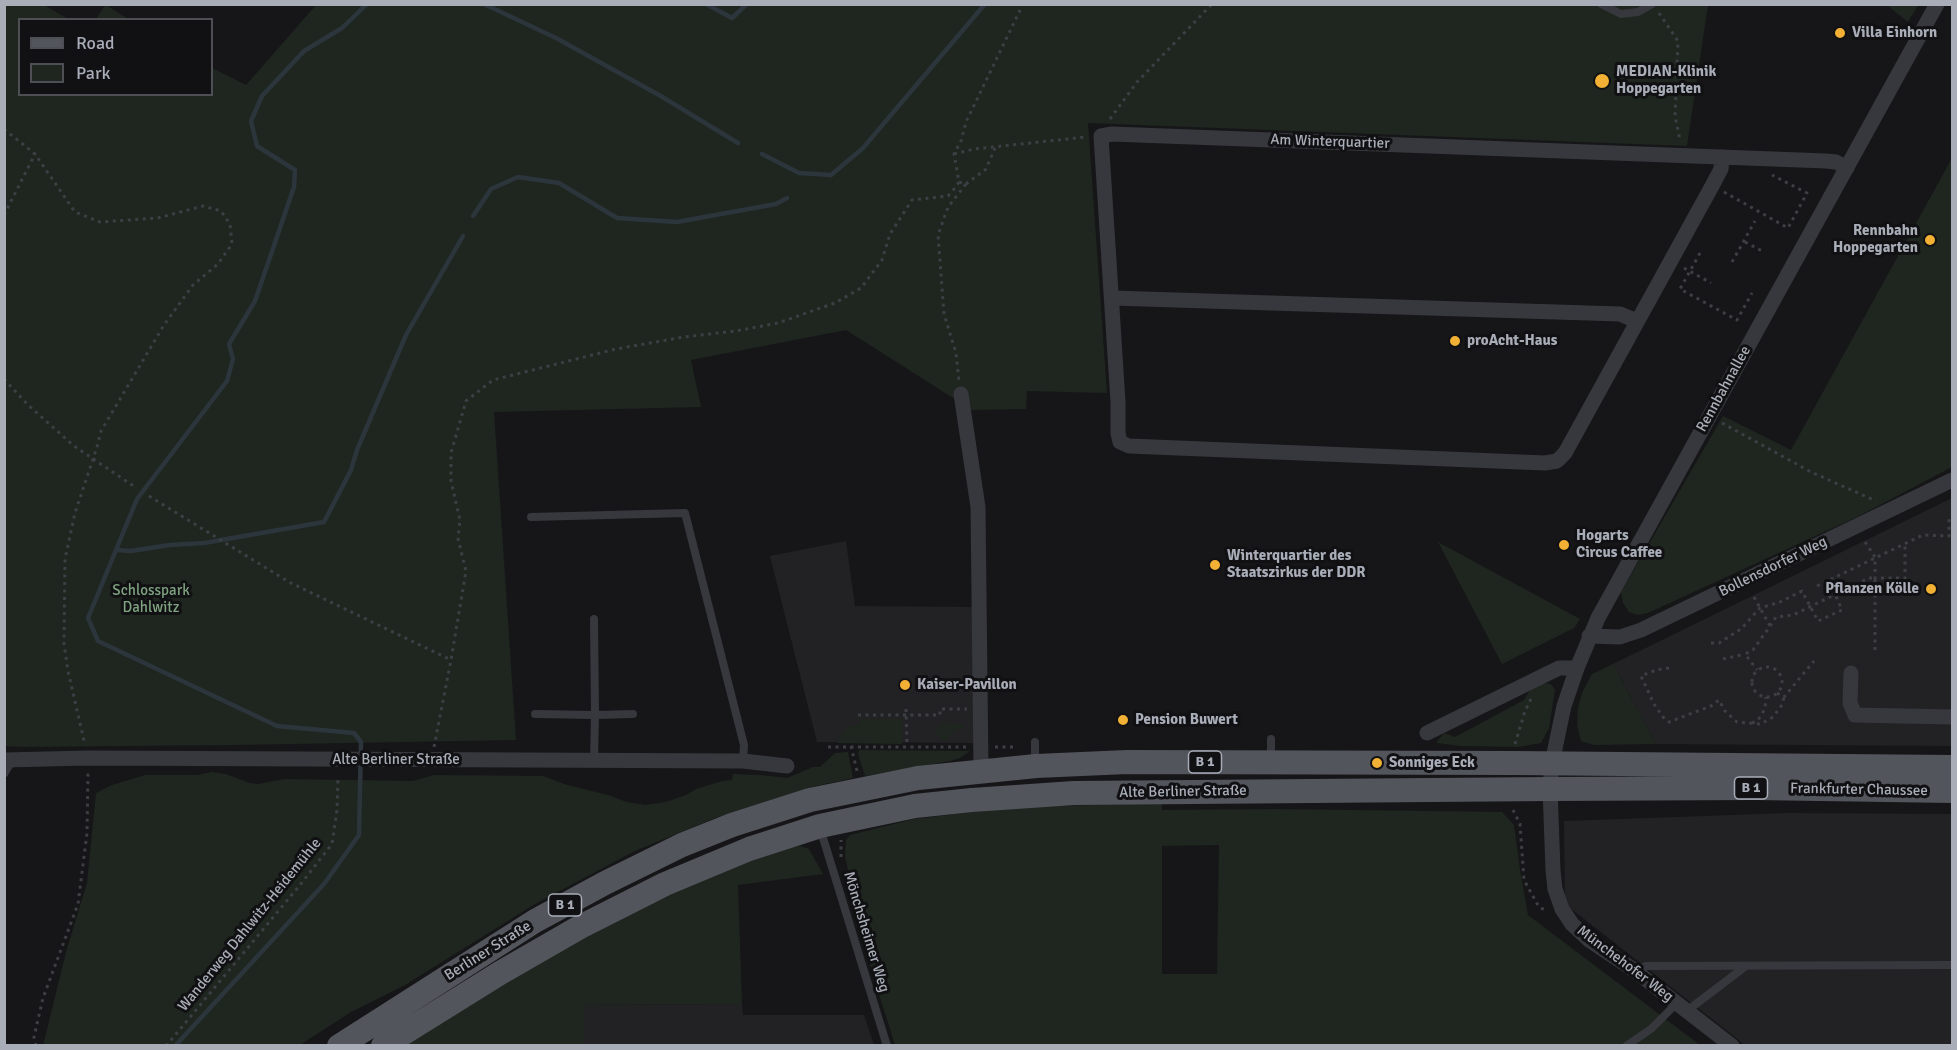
<!DOCTYPE html>
<meta charset="utf-8">
<style>
body{margin:0}
#map{position:relative;width:1957px;height:1050px;overflow:hidden;background:#161618;font-family:Signika,sans-serif}
canvas{display:block}
.frame{position:absolute;inset:0;border:6px solid #a8adb8;pointer-events:none}
.legend{position:absolute;left:18px;top:18px;width:195px;height:78px;box-sizing:border-box;background:#111113;border:2px solid #4d4f55;margin:0;padding:8px 10px;list-style:none;font-size:18px;color:#a8adb8}
.legend li{display:flex;align-items:center;gap:12px;height:30px}
.legend b{width:30px;border:2px solid #4d4f55}
</style>
<div id="map">
<canvas width="1957" height="1050"></canvas>
<div class="frame"></div>
<ul class="legend">
<li><b style="height:8px;background:#53555c"></b>Road</li>
<li><b style="height:16px;background:#1e261f"></b>Park</li>
</ul>
</div>
<script>
const context = document.querySelector('canvas').getContext('2d');
context.lineJoin = 'round';
function fillPath(path, color) { context.fillStyle = color; context.fill(path, 'evenodd'); }
const shape = rows => new Path2D(rows.map(r => 'M' + r).join(''));
function stroke(path, color, width, dash) { context.strokeStyle = color; context.lineWidth = width; context.lineCap = dash ? 'butt' : 'round'; context.setLineDash(dash || []); context.stroke(path); }
function drawText(font, color, halo, rows, align = 'center') {
  context.font = font + ' Signika,sans-serif'; context.lineWidth = 6; context.setLineDash([]); context.textBaseline = 'middle'; context.strokeStyle = halo; context.fillStyle = color; for (const [text, x, y, turn = 0] of rows) {
    context.save(); context.translate(x, y); context.rotate((+turn || 0) * Math.PI / 180); context.textAlign = isNaN(turn) ? turn : align; if (halo) context.strokeText(text, 0, 0); context.fillText(text, 0, 0); context.restore();
  }
}
fillPath(shape([
 [1952,498,1952,746,1656,744,1613,664],
 [846,541,855,606,974,607,974,743,817,742,770,556],
 [1788,813,1952,814,1952,1045,1745,1045,1565,904,1564,821],
 [742,1004,743,1015,864,1015,874,1045,584,1045,584,1005]
]), '#222225');
fillPath(shape([
 [106,4,106,5,128,19,96,19],
 [5,5,44,5,68,19,20,20,20,94,212,94,212,68,246,85,316,5,1708,5,1687,146,1088,123,1107,393,1027,391,1026,409,972,410,846,330,691,360,701,407,494,412,516,740,234,745,22,747,5,746],
 [1887,5,1918,5,1908,22],
 [1952,158,1952,467,1859,516,1648,613,1638,615,1629,612,1623,603,1621,592,1723,416,1791,450],
 [1438,542,1580,619,1574,628,1502,664],
 [1613,664,1656,744,1594,745,1581,741,1577,725,1578,708,1582,693,1592,674],
 [1544,683,1551,684,1555,690,1549,728,1541,743,1518,747,1461,746,1436,743,1444,733,1455,737,1524,700,1530,690],
 [859,719,902,719,902,744,837,743,847,727,860,724],
 [945,723,963,724,963,729,956,730,951,734,947,740,943,740,936,734,936,729,940,725],
 [859,750,970,751,960,758,950,761,865,776,858,754],
 [848,752,853,778,816,786,715,818,635,851,535,904,405,985,351,1012,300,1045,43,1046,66,952,87,883,96,793,112,785,145,775,197,775,212,772,226,774,250,783,258,784,285,779,413,781,434,775,543,776,567,785,608,795,627,802,645,805,666,802,686,795,696,789,722,781,732,780,733,774,760,775,787,778,813,767,820,767,835,753],
 [1162,803,1162,810,1275,809,1502,812,1514,825,1520,870,1528,915,1700,1045,895,1045,872,972,845,857,846,840,850,835,914,819,1016,807],
 [1219,845,1217,974,1162,974,1162,846],
 [788,846,800,846,809,849,823,874,738,885,742,1004,584,1005,584,1045,404,1046,552,954,680,887]
]), '#1e261f');
stroke(shape([
 [484,4,556,38,659,95,738,143],
 [706,4,732,18,747,4],
 [762,154,799,173,831,175,863,148,985,4],
 [473,216,491,189,518,177,559,183,617,218,677,222,776,204,787,198],
 [117,550,131,551,170,545,204,543,324,522,351,470,357,450,406,335,463,236],
 [175,1046,324,884,359,835,361,742,354,733,277,726,98,641,88,618,137,499,227,381,233,359,229,344,255,301,294,187,295,170,257,146,251,121,262,96,304,51,342,28,367,4]
]), '#2c353c', 4.5);
stroke(shape([
 [1659,13,1678,41,1675,116,1680,140],
 [1110,119,1137,82,1212,4],
 [4,129,35,154,75,212,100,222,158,218,203,206,221,211,230,224,232,244,218,264,193,285,164,325,101,431,97,447,75,513,65,559,64,644,68,671,85,745],
 [954,154,974,149,1086,137],
 [959,182,966,184,948,207,938,235,944,314,956,353,959,381],
 [966,184,986,169,995,148],
 [1724,192,1788,228,1807,193,1772,175],
 [4,215,35,154],
 [1745,242,1762,251],
 [1700,253,1680,289,1737,320,1752,293],
 [1732,262,1755,221],
 [1684,268,1711,283],
 [4,379,28,405,74,446,135,487],
 [1722,423,1811,472,1876,501],
 [149,496,289,582,451,660],
 [1865,542,1875,557,1875,578,1905,578,1905,543],
 [1817,586,1923,535,1949,536,1949,517],
 [1754,597,1770,626,1753,650,1745,654,1757,670],
 [1770,626,1776,617,1793,615,1869,578,1875,578,1875,650],
 [1711,643,1719,643,1741,629,1760,608,1780,602,1802,591,1818,621,1842,610,1835,594],
 [1723,659,1745,654],
 '1752 682a15 15 0 1 1 30 0a15 15 0 1 1-30 0Z',
 [1669,668,1656,670,1641,676,1654,704,1663,717,1669,722,1711,706,1719,700,1725,711,1737,722,1761,724,1773,717,1782,705,1784,697],
 [1777,693,1784,697,1814,661],
 [906,709,907,746],
 [858,715,940,715,940,709,967,709],
 [1752,723,1757,721,1761,716,1765,708,1766,697],
 [1515,744,1525,711,1531,699],
 [851,746,857,771],
 [434,747,451,660,466,571,458,539,460,520,451,481,451,453,466,401,493,380,616,349,684,337,736,331,778,323,835,303,861,288,882,260,890,234,912,200,948,196,956,187,959,182,954,154,961,141,966,122,1023,4],
 [828,747,967,747],
 [995,747,1015,747],
 [1513,810,1520,824,1524,880,1539,907,1547,911],
 [841,857,841,840],
 [36,1046,34,1037,43,998,78,904,87,833,88,772],
 [166,1046,300,885,332,844,337,810,338,776]
]), '#3d3f44', 3, [3, 4.5]);
stroke(shape([
 [1601,4,1621,14,1638,12,1652,4],
 [531,517,685,513,744,745,743,761],
 [535,714,595,715,594,619],
 [1035,742,1035,764],
 [594,761,595,715,633,714],
 [1271,761,1271,739],
 [4,774,12,761],
 [820,828,887,1046],
 [1635,969,1647,966,1952,965],
 [1688,1010,1746,966],
 [1626,1046,1651,1029,1677,1003]
]), '#37383d', 8);
stroke(shape([
 [1722,157,1721,169,1712,186,1565,453,1557,461,1545,463,1129,446,1120,442,1118,433,1118,402,1101,136,1112,134,1826,161,1836,162,1847,168],
 [1112,298,1620,314,1637,321],
 [961,394,978,507,981,770],
 [1589,636,1620,637,1641,630,1952,480],
 [1851,673,1850,703,1855,715,1952,717],
 [1427,733,1559,668,1577,668],
 [4,760,88,758,743,761,787,766],
 [1732,1046,1634,970,1589,940,1572,924,1562,909,1555,889,1553,870,1550,789,1552,763,1564,706,1577,668,1598,618,1937,4]
]), '#37383d', 15);
stroke(shape([
 [339,1046,535,921,605,883,682,845,732,825,810,800,918,778,1036,766,1127,762,1513,763,1952,767],
 [383,1046,500,973,580,927,665,884,749,849,820,826,915,806,972,800,1074,793,1550,789,1754,788,1952,791]
]), '#53555c', 24);
for (const [x, y, r, color] of [
 [1840,33,6,"#f2b134"],
 [1602,81,8,"#f2b134"],
 [1930,240,6,"#f2b134"],
 [1455,341,6,"#f2b134"],
 [1564,545,6,"#f2b134"],
 [1215,565,6,"#f2b134"],
 [1931,589,6,"#f2b134"],
 [905,685,6,"#f2b134"],
 [1123,720,6,"#f2b134"],
 [1377,763,6,"#f2b134"]
]) { const dot = new Path2D(); dot.arc(x, y, r, 0, 2 * Math.PI); context.fillStyle = color; context.fill(dot); stroke(dot, '#111113', 2); }
for (const [x, y, w] of [
 [1205,762,33],
 [1751,788,33],
 [565,905,33]
]) { const box = new Path2D(); box.roundRect(x - w / 2, y - 11, w, 22, 4.5); context.fillStyle = '#111113'; context.fill(box); stroke(box, '#a8adb8', 1.5); }
drawText('bold 14px', '#a8adb8', null, [
 ["B 1",1205,762],
 ["B 1",1751,788],
 ["B 1",565,905]
]);
drawText('bold 15px', '#a8adb8', '#111113', [
 ["Villa Einhorn",1852,33],
 ["MEDIAN-Klinik",1616,72],
 ["Hoppegarten",1616,89],
 ["Rennbahn",1918,231,"right"],
 ["Hoppegarten",1918,248,"right"],
 ["proAcht-Haus",1467,341],
 ["Hogarts",1576,536],
 ["Circus Caffee",1576,553],
 ["Winterquartier des",1227,556],
 ["Staatszirkus der DDR",1227,573],
 ["Pflanzen Kölle",1919,589,"right"],
 ["Kaiser-Pavillon",917,685],
 ["Pension Buwert",1135,720],
 ["Sonniges Eck",1389,763]
], 'left');
drawText('15px', '#a8adb8', '#111113', [
 ["Am Winterquartier",1330,142,2],
 ["Rennbahnallee",1724,389,-61],
 ["Bollensdorfer Weg",1773,567,-26],
 ["Alte Berliner Straße",396,760],
 ["Frankfurter Chaussee",1859,790,1],
 ["Alte Berliner Straße",1183,792,-1],
 ["Wanderweg Dahlwitz-Heidemühle",250,925,-51],
 ["Mönchsheimer Weg",866,932,73],
 ["Berliner Straße",488,951,-32],
 ["Münchehofer Weg",1625,964,37]
]);
drawText('15px', '#7fa381', '#111113', [
 ["Schlosspark",151,591],
 ["Dahlwitz",151,608]
]);
</script>
